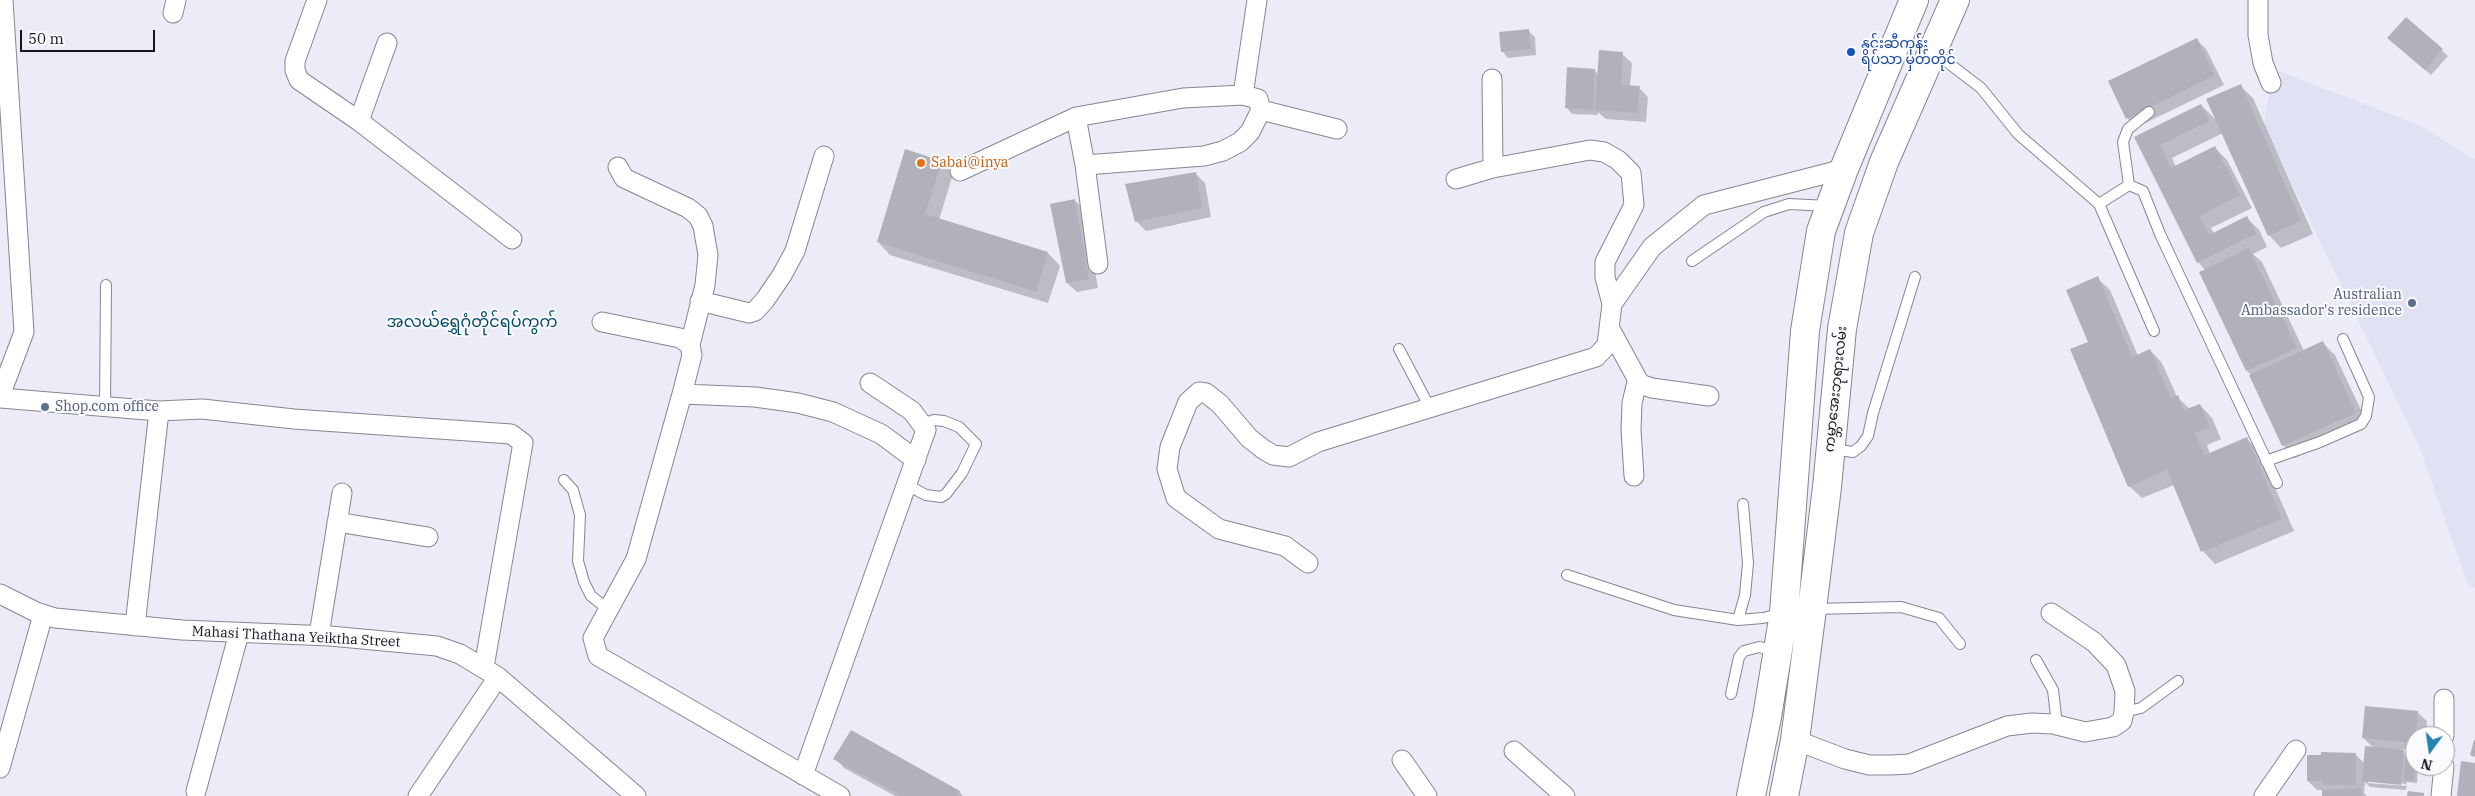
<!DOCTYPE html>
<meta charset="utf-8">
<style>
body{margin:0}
#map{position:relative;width:2475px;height:796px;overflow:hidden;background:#ebecf7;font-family:"IBM Plex Serif",serif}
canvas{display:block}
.north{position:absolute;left:2405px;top:726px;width:50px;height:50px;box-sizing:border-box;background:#fafaff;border:1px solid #9f9fa3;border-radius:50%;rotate:194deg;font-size:14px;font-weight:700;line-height:20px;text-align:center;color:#16161a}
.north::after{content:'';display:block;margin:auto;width:18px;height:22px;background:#2382ae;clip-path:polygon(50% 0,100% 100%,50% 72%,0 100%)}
.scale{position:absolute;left:20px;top:30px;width:135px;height:22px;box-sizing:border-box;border:2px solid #16161a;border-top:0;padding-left:6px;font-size:15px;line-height:18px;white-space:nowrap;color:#16161a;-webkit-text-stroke:4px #fafaff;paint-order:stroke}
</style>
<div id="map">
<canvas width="2475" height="796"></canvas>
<div class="north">N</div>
<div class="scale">50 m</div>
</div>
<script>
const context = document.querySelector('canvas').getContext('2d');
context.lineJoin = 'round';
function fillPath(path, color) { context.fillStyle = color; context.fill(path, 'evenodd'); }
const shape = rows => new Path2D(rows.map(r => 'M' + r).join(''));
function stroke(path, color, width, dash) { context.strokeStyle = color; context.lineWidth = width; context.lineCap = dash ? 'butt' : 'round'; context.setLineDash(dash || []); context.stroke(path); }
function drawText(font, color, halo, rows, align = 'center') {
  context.font = font + ' "IBM Plex Serif","Noto Sans Myanmar",serif'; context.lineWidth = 4; context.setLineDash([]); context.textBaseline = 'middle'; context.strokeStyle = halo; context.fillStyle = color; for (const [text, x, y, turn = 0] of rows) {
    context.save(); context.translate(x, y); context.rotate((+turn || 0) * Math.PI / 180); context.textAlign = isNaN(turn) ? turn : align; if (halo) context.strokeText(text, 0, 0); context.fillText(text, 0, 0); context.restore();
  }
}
fillPath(shape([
 [2273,69,2419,125,2475,160,2475,588,2468,585,2419,446,2264,126]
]), '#e0e2f4');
fillPath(shape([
 [2406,19,2448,56,2431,75,2395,44],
 [1528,31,1535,37,1536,55,1508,58,1502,51],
 [2196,39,2206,49,2224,85,2137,127,2127,118],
 [1622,54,1632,63,1630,87,1639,88,1648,97,1646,122,1606,119,1598,112,1598,115,1572,114,1566,107,1594,70,1599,75],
 [2240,86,2253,98,2313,234,2281,248,2269,235,2223,133,2172,158,2176,167,2215,148,2227,160,2252,208,2211,228,2214,234,2247,218,2259,230,2267,247,2253,254,2262,262,2304,351,2323,343,2335,355,2368,425,2295,458,2283,445,2251,375,2247,371,2200,272,2205,270,2198,262,2135,138,2201,105,2218,122],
 [941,162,953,174,939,220,1048,253,1060,266,1048,303,890,255,878,242],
 [1196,174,1205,183,1211,217,1146,231,1136,221],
 [1074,200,1084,209,1098,288,1077,292,1067,283],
 [2097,278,2110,290,2138,356,2150,350,2162,363,2177,397,2190,409,2200,405,2212,418,2221,439,2207,445,2210,454,2247,439,2259,451,2294,531,2215,564,2203,551,2174,485,2142,498,2129,486,2089,343],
 [2417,712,2427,721,2426,736,2415,736,2415,751,2402,749,2409,760,2415,760,2415,766,2418,766,2417,783,2407,782,2406,790,2370,787,2365,782,2364,793,2367,796,2323,796,2323,790,2317,790,2308,781,2355,754,2365,764,2374,748,2363,738],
 [2368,781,2407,784,2407,786,2368,783],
 [852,732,960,792,963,796,895,796,844,768,835,758]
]), '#0003');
fillPath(shape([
 [2406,17,2443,49,2425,70,2387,38],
 [1529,29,1531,49,1501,52,1499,32],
 [2197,38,2215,75,2126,119,2108,81],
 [1599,50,1623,52,1621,85,1640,86,1637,113,1595,110],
 [1567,67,1595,69,1593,110,1565,108],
 [2241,84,2301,221,2268,236,2206,99],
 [2201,104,2210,121,2160,145,2171,168,2215,146,2240,195,2199,216,2209,235,2247,216,2256,234,2197,263,2134,137],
 [905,149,942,161,925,214,1048,252,1036,292,877,242],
 [1196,172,1202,208,1135,222,1125,184],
 [1075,199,1089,279,1066,283,1050,204],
 [2249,248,2297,348,2246,371,2199,272],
 [2098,276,2132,357,2150,349,2171,398,2178,395,2184,410,2200,404,2210,427,2195,433,2205,455,2247,437,2282,519,2201,552,2167,470,2128,487,2070,349,2088,342,2066,290],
 [2323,341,2356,413,2282,446,2249,375],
 [2365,706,2418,711,2415,743,2362,738],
 [851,730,960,791,957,796,901,796,833,759],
 [2474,740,2475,740,2475,757,2470,755],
 [2365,746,2404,750,2401,785,2362,781],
 [2321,752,2356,753,2356,785,2322,785,2322,781,2307,781,2307,755,2321,755],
 [2405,758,2415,759,2414,781,2404,780],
 [2461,761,2475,763,2475,796,2457,796],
 [2361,788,2362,796,2322,796,2322,790],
 [2408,791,2424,793,2424,796,2407,796]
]), '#b0b1bb');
const service = shape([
 [1934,52,1981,88,2018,134,2099,204,2154,331],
 [2129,185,2123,142,2128,129,2149,112],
 [2099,204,2129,185,2143,191,2160,234,2277,483],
 [1692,261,1764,212,1789,204,1828,206],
 [1399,349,1430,408],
 [105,408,106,285],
 [1832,449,1853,452,1861,446,1868,436,1873,413,1915,277],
 [2266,461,2320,442,2361,424,2366,416,2369,397,2343,339],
 [564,480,573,490,580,515,578,561,584,582,591,596,609,610],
 [907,485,926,495,941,497,946,494,962,473,976,444,959,427,944,421,934,420,922,424],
 [1567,575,1674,610,1738,620,1763,618,1783,613],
 [1813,609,1901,607,1939,618,1960,644],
 [1738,620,1745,595,1748,563,1743,504],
 [2036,660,2053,690,2057,725],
 [1731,694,1739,657,1744,651,1759,647,1777,651],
 [2124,712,2141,708,2178,681]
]);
const minor = shape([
 [317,0,295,61,295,70,299,80,359,121,512,239],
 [2258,0,2258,35,2263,63,2271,83],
 [173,13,176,0],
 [1492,79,1493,168],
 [1243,95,1257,0],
 [1261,110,1337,129],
 [1076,117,1085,165,1098,264],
 [359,121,387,43],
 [618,167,624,178,688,208,698,216,703,226,708,255,705,285,690,345,692,355,682,394,636,559,593,638,598,656,840,796],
 [960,171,1076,117,1183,98,1243,95,1258,99,1261,110,1250,132,1240,142,1223,151,1204,156,1085,165],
 [700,301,749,313,755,311,765,300,782,275,795,251,824,156],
 [1612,304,1652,247,1704,205,1844,169],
 [602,322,680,338,690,345],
 [1610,329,1640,384,1652,388,1709,396],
 [682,394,755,397,798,403,833,412,881,434,916,460],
 [0,396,24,332,3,0],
 [0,398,159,411,202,409,294,419,511,434,523,443,484,667],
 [1634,476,1631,430,1632,403,1637,382],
 [337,522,428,537],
 [1308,563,1285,546,1219,529,1176,498,1167,469,1170,447,1188,402,1199,392,1206,393,1220,404,1249,438,1263,449,1273,455,1289,457,1318,442,1596,357,1607,345,1612,304,1605,277,1605,262,1634,205,1631,173,1618,160,1604,152,1590,150,1493,168,1456,179],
 [0,594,36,612,55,618,182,630,330,636,437,646,460,654,498,677,636,796],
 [135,626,159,411],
 [319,635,342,493],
 [2444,699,2444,736],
 [1795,740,1845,759,1869,765,1891,765,1909,764,2007,726,2032,723,2053,724,2085,732,2113,727,2122,721,2124,712,2125,691,2116,665,2094,642,2051,613],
 [1514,751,1565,796],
 [1402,760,1427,796],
 [0,768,43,615],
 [803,775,926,430,912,411,870,383],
 [196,791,239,633],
 [418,796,498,677],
 [2264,796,2296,750],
 [2441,796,2444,766]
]);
const primary = shape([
 [1751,796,1767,717,1784,613,1805,331,1821,231,1844,169,1914,0],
 [1784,796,1795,740,1812,609,1827,487,1842,329,1859,233,1884,162,1955,0]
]);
stroke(service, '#858690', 12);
stroke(minor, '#858690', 21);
stroke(primary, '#858690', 30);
stroke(service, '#fff', 10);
stroke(minor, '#fff', 19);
stroke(primary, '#fff', 28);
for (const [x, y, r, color] of [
 [1851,52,5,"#1a4fb4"],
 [921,163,5,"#e8710a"],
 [2412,303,5,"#5c6f8a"],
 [45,407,5,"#5c6f8a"]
]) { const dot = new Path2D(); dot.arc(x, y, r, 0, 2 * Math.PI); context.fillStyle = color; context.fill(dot); stroke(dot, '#fafaff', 2); }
drawText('14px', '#164399', '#fafaff', [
 ["နှင်းဆီကုန်း",1861,44],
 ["ရိပ်သာ မှတ်တိုင်",1861,60]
], 'left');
drawText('14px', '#c56008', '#fafaff', [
 ["Sabai@inya",931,163]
], 'left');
drawText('14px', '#4e5e75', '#fafaff', [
 ["Australian",2402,295],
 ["Ambassador's residence",2402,311],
 ["Shop.com office",55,407,"left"]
], 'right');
drawText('14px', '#16161a', '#fafaff', [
 ["ကမ္ဘာအေးဘုရားလမ်း",1836,389,-84],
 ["Mahasi Thathana Yeiktha Street",296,637,3]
]);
drawText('16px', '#034c69', '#fafaff', [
 ["အလယ်ရွှေဂုံတိုင်ရပ်ကွက်",472,322]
]);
</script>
